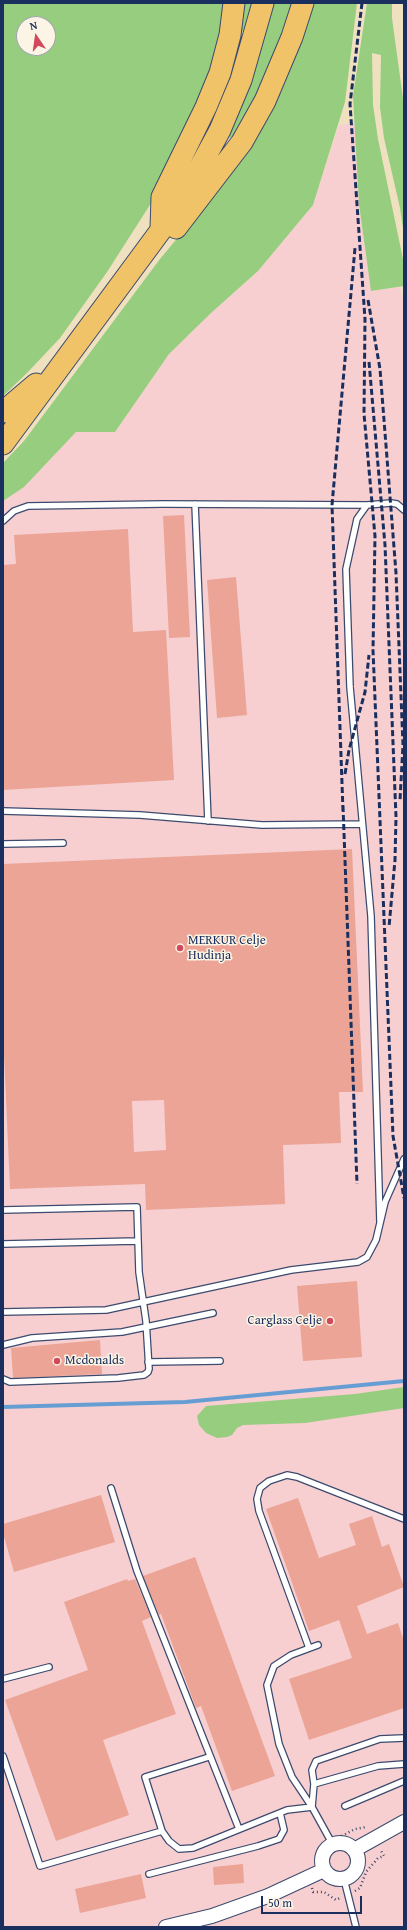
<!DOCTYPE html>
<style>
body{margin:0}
#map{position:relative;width:407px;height:1930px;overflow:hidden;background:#efe0c0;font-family:"Gentium Book Plus",serif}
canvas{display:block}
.frame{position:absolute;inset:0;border:4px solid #1b2f5e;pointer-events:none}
.north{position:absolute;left:16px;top:16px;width:40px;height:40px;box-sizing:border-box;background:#fcf5e5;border:1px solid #a2a6af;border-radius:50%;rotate:347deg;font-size:11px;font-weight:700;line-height:16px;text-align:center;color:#1b2f5e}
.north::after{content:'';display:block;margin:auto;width:14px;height:18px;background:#d1495b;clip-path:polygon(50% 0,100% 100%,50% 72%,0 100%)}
.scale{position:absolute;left:261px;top:1896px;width:101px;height:18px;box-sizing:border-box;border:2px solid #1b2f5e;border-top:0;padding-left:5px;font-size:12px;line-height:14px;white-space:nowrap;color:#1b2f5e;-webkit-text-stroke:3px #fcf5e5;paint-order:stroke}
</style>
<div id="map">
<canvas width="407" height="1930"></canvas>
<div class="frame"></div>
<div class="north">N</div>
<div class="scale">50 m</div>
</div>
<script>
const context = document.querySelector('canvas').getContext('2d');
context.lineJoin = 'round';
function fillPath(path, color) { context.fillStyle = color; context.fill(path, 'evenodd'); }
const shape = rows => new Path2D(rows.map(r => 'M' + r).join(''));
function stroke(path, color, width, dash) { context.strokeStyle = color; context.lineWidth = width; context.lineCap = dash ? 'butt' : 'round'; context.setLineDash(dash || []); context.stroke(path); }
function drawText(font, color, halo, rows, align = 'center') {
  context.font = font + ' "Gentium Book Plus",serif'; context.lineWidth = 3; context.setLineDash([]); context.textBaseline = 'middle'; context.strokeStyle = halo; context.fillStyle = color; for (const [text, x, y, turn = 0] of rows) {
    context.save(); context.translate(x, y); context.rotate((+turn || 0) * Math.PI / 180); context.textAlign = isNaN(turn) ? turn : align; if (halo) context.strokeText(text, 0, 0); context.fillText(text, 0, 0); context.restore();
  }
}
fillPath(shape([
 [355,123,361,220,371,291,400,287,404,302,404,1927,3,1927,3,501,24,487,76,432,115,432,169,354,211,313,258,271,313,205,339,125]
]), '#f7cfd1');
fillPath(shape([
 [3,3,224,3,220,34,211,70,155,197,107,272,60,338,27,373,3,396],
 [24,24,48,24,48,48,24,48],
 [238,3,254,3,246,29,240,33],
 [271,3,295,3,257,98,237,134,229,138,228,133],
 [309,3,357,3,345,102,313,205,258,271,211,313,169,354,115,432,76,432,24,487,3,501,3,463,24,441,160,259,214,194],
 [367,3,392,3,392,18,404,106,404,235,400,208,384,138,380,107,381,55,372,53,373,105,378,139,404,264,404,286,371,291,359,204,353,96],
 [404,1387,404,1408,305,1423,243,1425,237,1428,232,1435,227,1437,217,1438,206,1433,199,1425,197,1416,206,1406,355,1394]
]), '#96cd7f');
stroke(shape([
 [3,1407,185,1402,404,1381]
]), '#669ed4', 4);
fillPath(shape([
 [184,515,190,637,169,638,163,516],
 [128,529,133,632,166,630,174,780,3,790,3,565,16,564,14,535],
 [236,577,247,715,217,718,207,580],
 [352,849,363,1092,339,1092,341,1143,283,1145,285,1204,146,1210,145,1184,10,1189,3,1031,3,864],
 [164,1100,166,1150,134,1152,132,1101],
 [357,1281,362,1357,303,1361,297,1286],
 [100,1340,102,1374,13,1378,11,1348],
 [101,1495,115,1542,14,1572,3,1533,3,1524],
 [298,1498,319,1558,356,1545,349,1524,372,1516,382,1547,389,1544,404,1587,357,1606,367,1634,398,1623,404,1641,404,1708,309,1740,289,1679,352,1658,339,1620,309,1631,266,1509],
 [195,1557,275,1776,232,1791,201,1706,196,1708,161,1614,159,1615,143,1576],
 [127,1579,128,1581,135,1579,151,1617,142,1621,176,1714,103,1740,129,1815,56,1841,5,1700,88,1670,64,1602],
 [243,1864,244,1883,214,1885,213,1867],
 [141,1874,146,1898,80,1913,75,1889]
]), '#eba495');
const service = shape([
 [195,504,208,821],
 [3,521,14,511,28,506,163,504,367,505],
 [3,811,140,815,262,825,361,824],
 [3,844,63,843],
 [3,1210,137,1207,139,1272,146,1321,149,1369,148,1372,144,1375,118,1378,10,1382,3,1379],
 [380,1222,371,916,350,687,346,569,357,519,367,505,391,503,397,504,404,510],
 [3,1244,137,1241],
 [3,1312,106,1310,291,1270,358,1262,367,1257,376,1240,385,1202,404,1159],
 [3,1345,32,1338,122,1332,213,1313],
 [148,1362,220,1361],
 [111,1488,137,1571,239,1829],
 [318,1645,291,1655,274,1666,267,1685,279,1744,292,1777,312,1807,333,1845],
 [309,1648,259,1511,257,1499,260,1488,269,1481,287,1475,297,1477,404,1519],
 [3,1679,49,1667],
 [3,1756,40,1866,162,1831],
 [209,1757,145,1777,162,1831,169,1841,179,1849,193,1848,287,1810,312,1807,314,1784,312,1770,316,1761,380,1739,404,1738],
 [314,1784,378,1766,404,1764],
 [345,1806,404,1781],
 [149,1874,258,1846,279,1839,284,1830,280,1813],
 [344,1879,356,1927]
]);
const tertiary = shape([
 '322 1861a18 18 0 1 1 36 0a18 18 0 1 1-36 0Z',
 [354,1850,404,1822],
 [166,1927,212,1916,268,1896,324,1870]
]);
const motorway = shape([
 [161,228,162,197,206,107,220,73,230,35,234,3],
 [176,228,242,142,265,101,292,37,303,3],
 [3,412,36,384],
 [3,444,161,230,200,167,220,130,241,80,263,3]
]);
stroke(service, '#3b4a6d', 8);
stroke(tertiary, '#3b4a6d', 16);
stroke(motorway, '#3b4a6d', 23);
stroke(shape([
 [338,1838,355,1829,366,1827],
 [312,1888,313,1892,324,1892,336,1900,340,1898],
 [355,1891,360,1888,366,1872,378,1858,384,1856,380,1849]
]), '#3b4a6d', 2.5, [1, 3]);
stroke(service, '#fff', 5.5);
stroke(tertiary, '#fff', 14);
stroke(motorway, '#f1c369', 21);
stroke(shape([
 [362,3,350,104,365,319,364,414,375,536,373,650,393,1136,404,1198],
 [368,300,380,369,396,573,403,745,400,800],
 [369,362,385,545,396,817,395,860,389,927],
 [345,774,349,750,365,692,369,655],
 [343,806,357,1184],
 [343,811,332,505,355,248]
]), '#1b2f5e', 3, [6, 3]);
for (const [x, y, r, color] of [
 [180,948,4,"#d1495b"],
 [330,1321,4,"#d1495b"],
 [57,1361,4,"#d1495b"]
]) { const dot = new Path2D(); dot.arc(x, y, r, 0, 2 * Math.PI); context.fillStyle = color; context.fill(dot); stroke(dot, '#fcf5e5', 1.5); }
drawText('13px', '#1b2f5e', '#fcf5e5', [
 ["MERKUR Celje",188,941],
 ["Hudinja",188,956],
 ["Carglass Celje",322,1321,"right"],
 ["Mcdonalds",65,1361]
], 'left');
</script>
